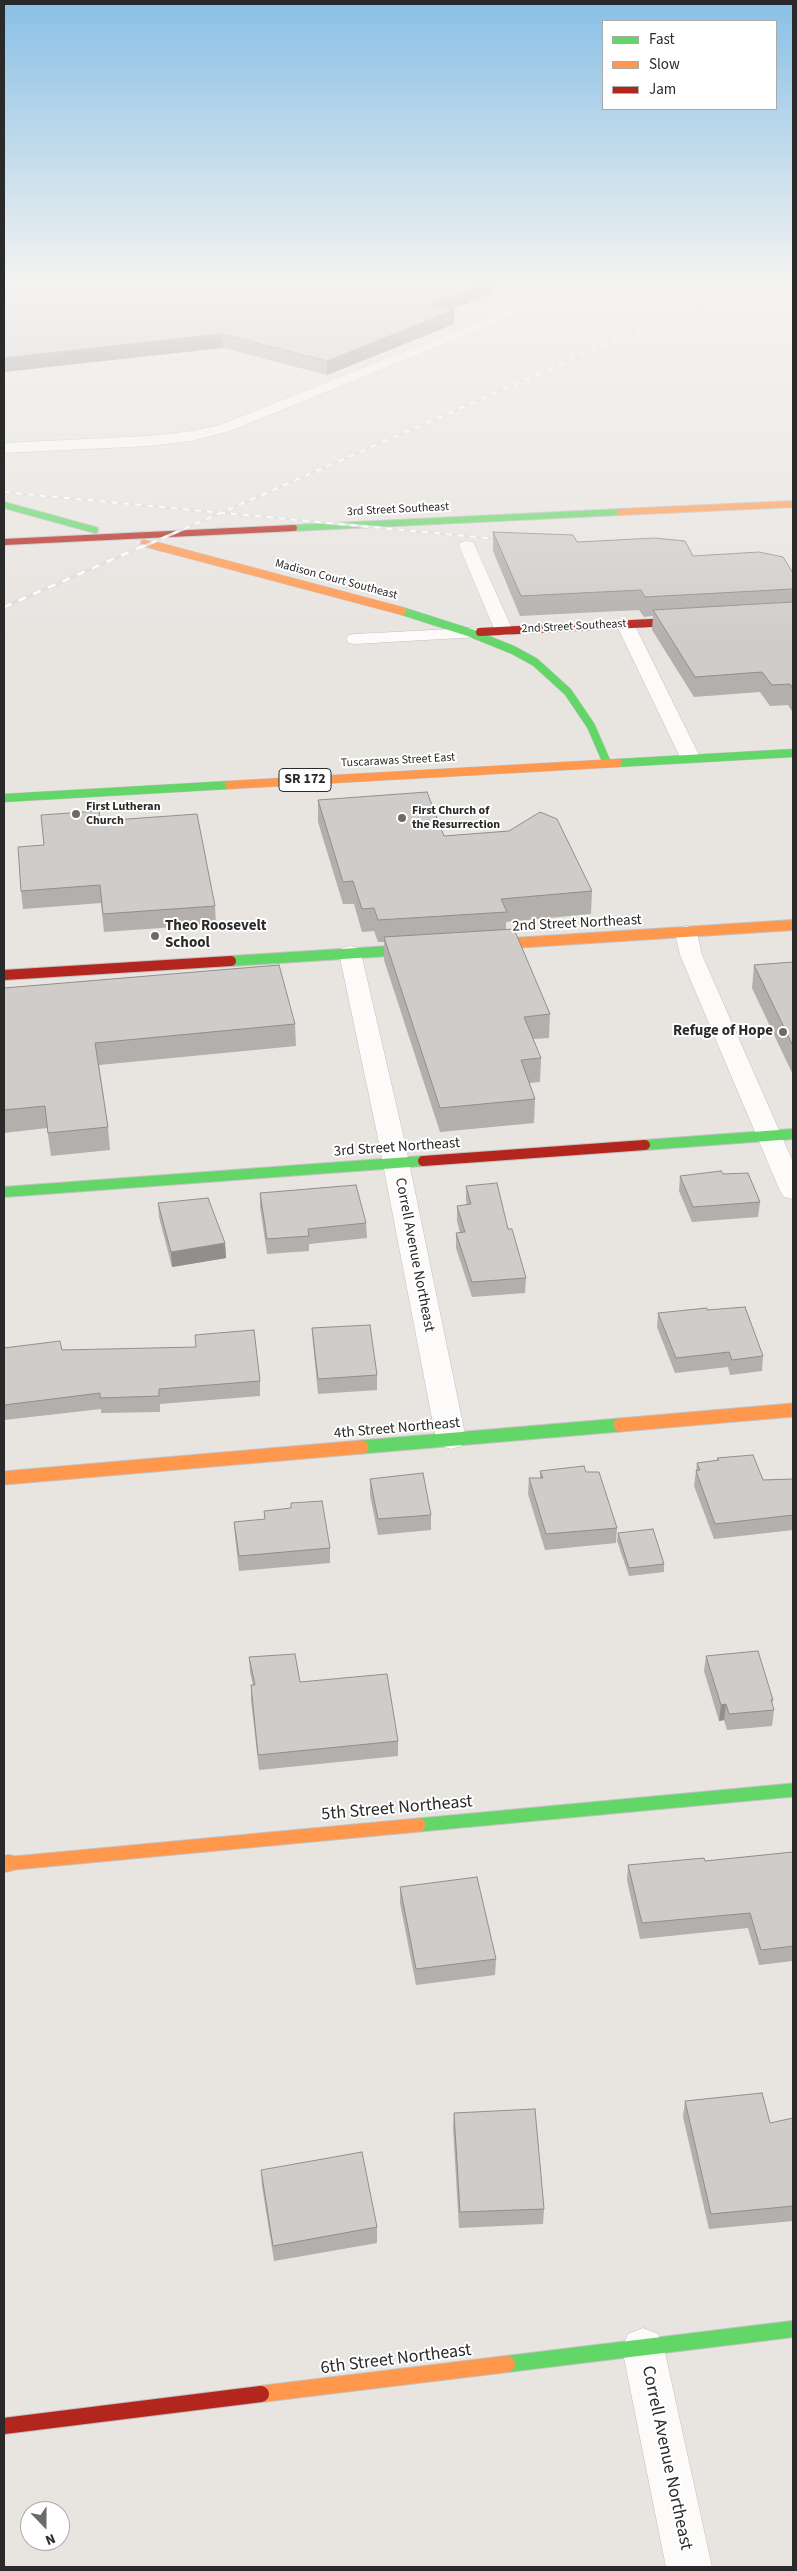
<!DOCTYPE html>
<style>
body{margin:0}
#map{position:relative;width:797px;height:2571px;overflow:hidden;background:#e8e4e0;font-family:"Source Sans 3",sans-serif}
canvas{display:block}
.frame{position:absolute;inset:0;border:5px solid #2a2a2a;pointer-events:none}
.legend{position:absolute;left:602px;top:20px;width:175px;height:90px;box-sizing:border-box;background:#fff;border:1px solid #aaa;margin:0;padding:6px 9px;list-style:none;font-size:15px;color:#2a2a2a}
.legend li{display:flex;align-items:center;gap:10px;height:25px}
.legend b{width:25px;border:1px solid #aaa}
.north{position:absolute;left:20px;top:2501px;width:50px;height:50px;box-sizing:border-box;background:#fff;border:1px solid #aaa;border-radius:50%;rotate:158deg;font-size:14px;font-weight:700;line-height:20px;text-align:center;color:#2a2a2a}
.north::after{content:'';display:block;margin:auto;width:18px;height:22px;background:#6c6b6a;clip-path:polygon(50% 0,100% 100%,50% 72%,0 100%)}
</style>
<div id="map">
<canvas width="797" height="2571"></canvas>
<div class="frame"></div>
<ul class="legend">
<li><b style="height:6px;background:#63d668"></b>Fast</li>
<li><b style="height:6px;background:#ff974d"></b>Slow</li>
<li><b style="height:6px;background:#b3261e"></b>Jam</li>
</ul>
<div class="north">N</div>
</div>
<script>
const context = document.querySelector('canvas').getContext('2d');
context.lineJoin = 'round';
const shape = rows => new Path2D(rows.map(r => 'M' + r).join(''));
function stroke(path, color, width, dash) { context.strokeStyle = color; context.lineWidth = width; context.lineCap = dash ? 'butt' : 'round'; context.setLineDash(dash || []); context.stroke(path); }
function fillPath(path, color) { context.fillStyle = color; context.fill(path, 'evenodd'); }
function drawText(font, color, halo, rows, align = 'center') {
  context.font = font + ' "Source Sans 3",sans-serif'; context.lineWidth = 4; context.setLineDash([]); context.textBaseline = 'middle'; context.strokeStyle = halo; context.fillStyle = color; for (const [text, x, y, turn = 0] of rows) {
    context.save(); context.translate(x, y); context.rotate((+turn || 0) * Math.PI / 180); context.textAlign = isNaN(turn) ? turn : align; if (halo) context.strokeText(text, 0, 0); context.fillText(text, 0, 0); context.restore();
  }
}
const street = shape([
 [570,285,589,285,230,431,192,441,149,446,4,453,4,443,149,436,192,431,220,425,570,285],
 [467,541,473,542,475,546,513,631,510,635,504,636,498,635,495,631,459,546,461,542,467,541],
 [625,619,631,620,634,624,700,757,697,761,690,763,683,761,680,757,616,624,619,620,625,619],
 [471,628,477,629,480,633,477,637,355,644,349,643,346,639,349,635,355,634,471,628],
 [686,926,694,928,697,933,702,955,793,1162,793,1199,784,1197,780,1191,680,955,675,933,678,928,686,926],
 [350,946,358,948,361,953,405,1143,466,1439,461,1446,451,1449,441,1446,436,1439,379,1143,339,953,342,948,350,946],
 [643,2328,658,2334,664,2348,712,2567,666,2567,622,2348,628,2334,643,2328]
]);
const fastFar4 = shape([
 [4,505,95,530],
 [294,528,620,512]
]);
const fastFar3 = shape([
 [402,611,471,633,513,650,535,662,568,692,591,726,607,763],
 [618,763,793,753],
 [4,798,229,785]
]);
const fastFar2 = shape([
 [231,961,421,949],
 [645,1145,793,1134],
 [4,1192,423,1161]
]);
const fastFar1 = shape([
 [362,1447,620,1425],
 [419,1825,793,1790]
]);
const fast = shape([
 [507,2364,793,2329]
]);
const slowFar4 = shape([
 [620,512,793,504],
 [144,543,162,548]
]);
const slowFar3 = shape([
 [157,546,402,611],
 [229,785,618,763]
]);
const slowFar2 = shape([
 [482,945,793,925]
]);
const slowFar1 = shape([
 [620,1425,793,1410],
 [4,1478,362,1447],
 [4,1864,419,1825]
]);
const slow = shape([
 [4,1864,9,1863],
 [261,2394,507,2364]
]);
const jamFar3 = shape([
 [4,542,294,528]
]);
const jamFar2 = shape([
 [480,632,689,621]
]);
const jamFar1 = shape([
 [4,975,231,961],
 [423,1161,645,1145]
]);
const jam = shape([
 [4,2426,261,2394]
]);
stroke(street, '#c2c0c1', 1);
stroke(fastFar4, '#c2c0c1', 8);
stroke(fastFar3, '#c2c0c1', 9);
stroke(fastFar2, '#c2c0c1', 12);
stroke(fastFar1, '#c2c0c1', 15);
stroke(fast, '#c2c0c1', 18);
stroke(slowFar4, '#c2c0c1', 8);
stroke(slowFar3, '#c2c0c1', 9);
stroke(slowFar2, '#c2c0c1', 12);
stroke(slowFar1, '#c2c0c1', 15);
stroke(slow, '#c2c0c1', 18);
stroke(jamFar3, '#c2c0c1', 8);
stroke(jamFar2, '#c2c0c1', 9);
stroke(jamFar1, '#c2c0c1', 12);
stroke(jam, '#c2c0c1', 18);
fillPath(street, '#fcfbfa');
stroke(fastFar4, '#63d668', 6);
stroke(fastFar3, '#63d668', 8);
stroke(fastFar2, '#63d668', 10);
stroke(fastFar1, '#63d668', 13);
stroke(fast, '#63d668', 16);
stroke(slowFar4, '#ff974d', 6);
stroke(slowFar3, '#ff974d', 8);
stroke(slowFar2, '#ff974d', 10);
stroke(slowFar1, '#ff974d', 13);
stroke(slow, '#ff974d', 16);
stroke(jamFar3, '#b3261e', 6);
stroke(jamFar2, '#b3261e', 8);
stroke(jamFar1, '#b3261e', 10);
stroke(jam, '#b3261e', 16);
const railFar1 = shape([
 [4,492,508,540],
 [140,548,743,285]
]);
const rail = shape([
 [4,607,143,546]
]);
stroke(railFar1, '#ddddde', 3);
stroke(rail, '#ddddde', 4);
stroke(railFar1, '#fff', 2, [6]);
stroke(rail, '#fff', 2.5, [8]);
fillPath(shape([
 [4,285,490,292,490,294,451,310,454,310,454,324,327,375,223,348],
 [493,532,693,556,793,573,793,713,788,705,770,706,760,692,694,697,652,630,653,616,644,617,639,610,520,616,493,551],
 [318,800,444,836,592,891,591,914,506,922,506,929,550,1014,549,1038,533,1039,541,1058,540,1082,529,1083,535,1099,534,1123,440,1132,384,960,384,942,378,942,374,931,362,932,354,904,343,904,318,822],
 [100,821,215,906,216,924,104,932,101,903,23,909,21,891,44,845],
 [793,962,793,1075,752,988,754,965],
 [4,988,295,1024,296,1046,99,1065,108,1127,110,1150,51,1156,47,1128,4,1133],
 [723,1174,760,1202,758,1217,692,1222,679,1191,680,1176],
 [466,1186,508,1229,526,1278,525,1293,472,1297,456,1248,456,1233,460,1233,457,1221,457,1206,467,1205,466,1200],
 [260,1193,366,1223,367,1238,309,1244,309,1251,267,1254,260,1207],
 [158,1203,225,1243,226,1258,172,1267,159,1217],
 [707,1310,763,1356,762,1371,730,1375,728,1367,675,1373,657,1327,658,1313],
 [312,1328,377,1375,377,1390,318,1394,313,1343],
 [4,1348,62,1350,260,1381,260,1396,160,1404,160,1412,101,1413,101,1409,4,1420],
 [717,1458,763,1480,793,1479,793,1530,714,1539,694,1486,697,1463,717,1460],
 [540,1471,586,1472,617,1528,616,1543,545,1550,528,1494,529,1478,540,1478],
 [370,1479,431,1515,431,1530,378,1535,370,1495],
 [234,1522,330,1548,330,1563,239,1571,235,1537],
 [618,1533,664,1564,664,1572,629,1576,617,1541],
 [706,1656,773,1700,772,1704,774,1710,772,1726,727,1730,724,1720,719,1721,704,1671],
 [249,1657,300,1682,398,1741,398,1756,259,1770,251,1700,251,1685,253,1685,250,1672],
 [793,1852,793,1961,759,1965,748,1928,640,1939,627,1880,628,1865,705,1861],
 [400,1887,496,1959,495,1975,416,1985,400,1903],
 [685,2101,770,2123,793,2118,793,2221,709,2229,683,2117],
 [454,2113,544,2209,543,2224,459,2228,453,2128],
 [261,2170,377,2227,377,2243,274,2261,262,2186]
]), '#b2afad');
fillPath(shape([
 [478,285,506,285,490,292,490,294,429,318,430,305],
 [454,310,454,324,327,375,327,361],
 [222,334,223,348,4,372,4,358],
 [225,1243,226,1258,172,1267,171,1252],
 [726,1704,724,1720,719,1721,721,1705]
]), '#918f8d');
const building = shape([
 [4,285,478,285,430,305,454,310,327,361,222,334,4,358,4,285],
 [493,532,573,535,577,542,655,538,685,541,693,556,759,552,783,557,793,573,793,589,645,597,641,590,521,596,493,532],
 [793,602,793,689,790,684,772,685,762,672,695,677,653,610,793,602],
 [427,792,444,836,509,831,540,812,557,819,592,891,501,899,507,912,378,920,374,908,362,909,353,881,343,882,318,800,427,792],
 [99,811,100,821,197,814,215,906,103,914,100,885,21,891,18,847,44,845,41,815,99,811],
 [514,929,550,1014,524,1017,541,1058,521,1060,535,1099,440,1108,384,937,514,929],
 [793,962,793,1046,754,965,793,962],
 [279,965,295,1024,95,1043,108,1127,48,1133,45,1106,4,1110,4,988,279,965],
 [721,1171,723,1174,748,1173,760,1202,693,1207,680,1176,721,1171],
 [497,1183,508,1229,512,1229,526,1278,472,1282,456,1233,465,1232,457,1206,471,1204,466,1186,497,1183],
 [356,1185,366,1223,308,1229,309,1236,267,1239,260,1193,356,1185],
 [208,1198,225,1243,171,1252,158,1203,208,1198],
 [745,1307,763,1356,732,1360,729,1352,676,1358,658,1313,707,1308,707,1310,745,1307],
 [370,1325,377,1375,318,1379,312,1328,370,1325],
 [254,1330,260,1381,159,1389,159,1396,100,1398,100,1393,4,1405,4,1348,60,1341,62,1350,196,1347,195,1335,254,1330],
 [753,1455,763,1480,793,1479,793,1515,715,1524,696,1471,700,1470,697,1463,719,1460,717,1458,753,1455],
 [584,1466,586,1472,599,1472,617,1528,546,1534,529,1478,543,1478,540,1471,584,1466],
 [423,1473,431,1515,378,1519,370,1479,423,1473],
 [322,1501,330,1548,239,1556,234,1522,265,1519,264,1511,291,1508,291,1503,322,1501],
 [653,1529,664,1564,629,1568,618,1533,653,1529],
 [758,1651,773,1700,771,1700,774,1710,729,1714,726,1704,721,1705,706,1656,758,1651],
 [295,1654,300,1682,387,1674,398,1741,258,1755,251,1685,255,1685,249,1657,295,1654],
 [793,1852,793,1946,761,1950,750,1913,642,1923,628,1865,704,1858,705,1861,793,1852],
 [477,1877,496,1959,416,1969,400,1887,477,1877],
 [762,2093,770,2123,793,2118,793,2206,711,2214,685,2101,762,2093],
 [535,2109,544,2209,460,2212,454,2113,535,2109],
 [362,2152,377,2227,273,2246,261,2170,362,2152]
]);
fillPath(building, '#cfccc9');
stroke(building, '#918f8d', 1);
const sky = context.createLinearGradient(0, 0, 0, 645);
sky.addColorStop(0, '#88c0e6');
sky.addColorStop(0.44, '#f5f3f1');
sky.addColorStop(1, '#f5f3f100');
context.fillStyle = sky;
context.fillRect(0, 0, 797, 645);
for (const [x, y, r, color] of [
 [76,814,5,"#6c6b6a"],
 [402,818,5,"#6c6b6a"],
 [155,936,5,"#6c6b6a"],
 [783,1032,5,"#6c6b6a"]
]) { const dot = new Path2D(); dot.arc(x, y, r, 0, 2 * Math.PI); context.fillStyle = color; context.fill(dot); stroke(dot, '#fff', 2); }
drawText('12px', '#2a2a2a', '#fff', [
 ["3rd Street Southeast",398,510,-3],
 ["Madison Court Southeast",336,580,15],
 ["2nd Street Southeast",574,627,-3],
 ["Tuscarawas Street East",398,761,-3]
]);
drawText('bold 12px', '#2a2a2a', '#fff', [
 ["First Lutheran",86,807],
 ["Church",86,821],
 ["First Church of",412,811],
 ["the Resurrection",412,825]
], 'left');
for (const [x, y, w] of [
 [305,780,52]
]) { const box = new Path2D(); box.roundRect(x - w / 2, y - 11.5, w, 23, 4); context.fillStyle = '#fff'; context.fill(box); stroke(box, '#2a2a2a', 1); }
drawText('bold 14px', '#2a2a2a', null, [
 ["SR 172",305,780]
]);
drawText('15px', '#2a2a2a', '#fff', [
 ["2nd Street Northeast",577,924,-3],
 ["3rd Street Northeast",397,1148,-4],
 ["Correll Avenue Northeast",414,1255,79],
 ["4th Street Northeast",397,1429,-5]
]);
drawText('bold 15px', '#2a2a2a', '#fff', [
 ["Theo Roosevelt",165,927],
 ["School",165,944],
 ["Refuge of Hope",773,1032,"right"]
], 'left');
drawText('18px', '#2a2a2a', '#fff', [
 ["5th Street Northeast",397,1809,-5],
 ["6th Street Northeast",396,2360,-7],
 ["Correll Avenue Northeast",666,2458,78]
]);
</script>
